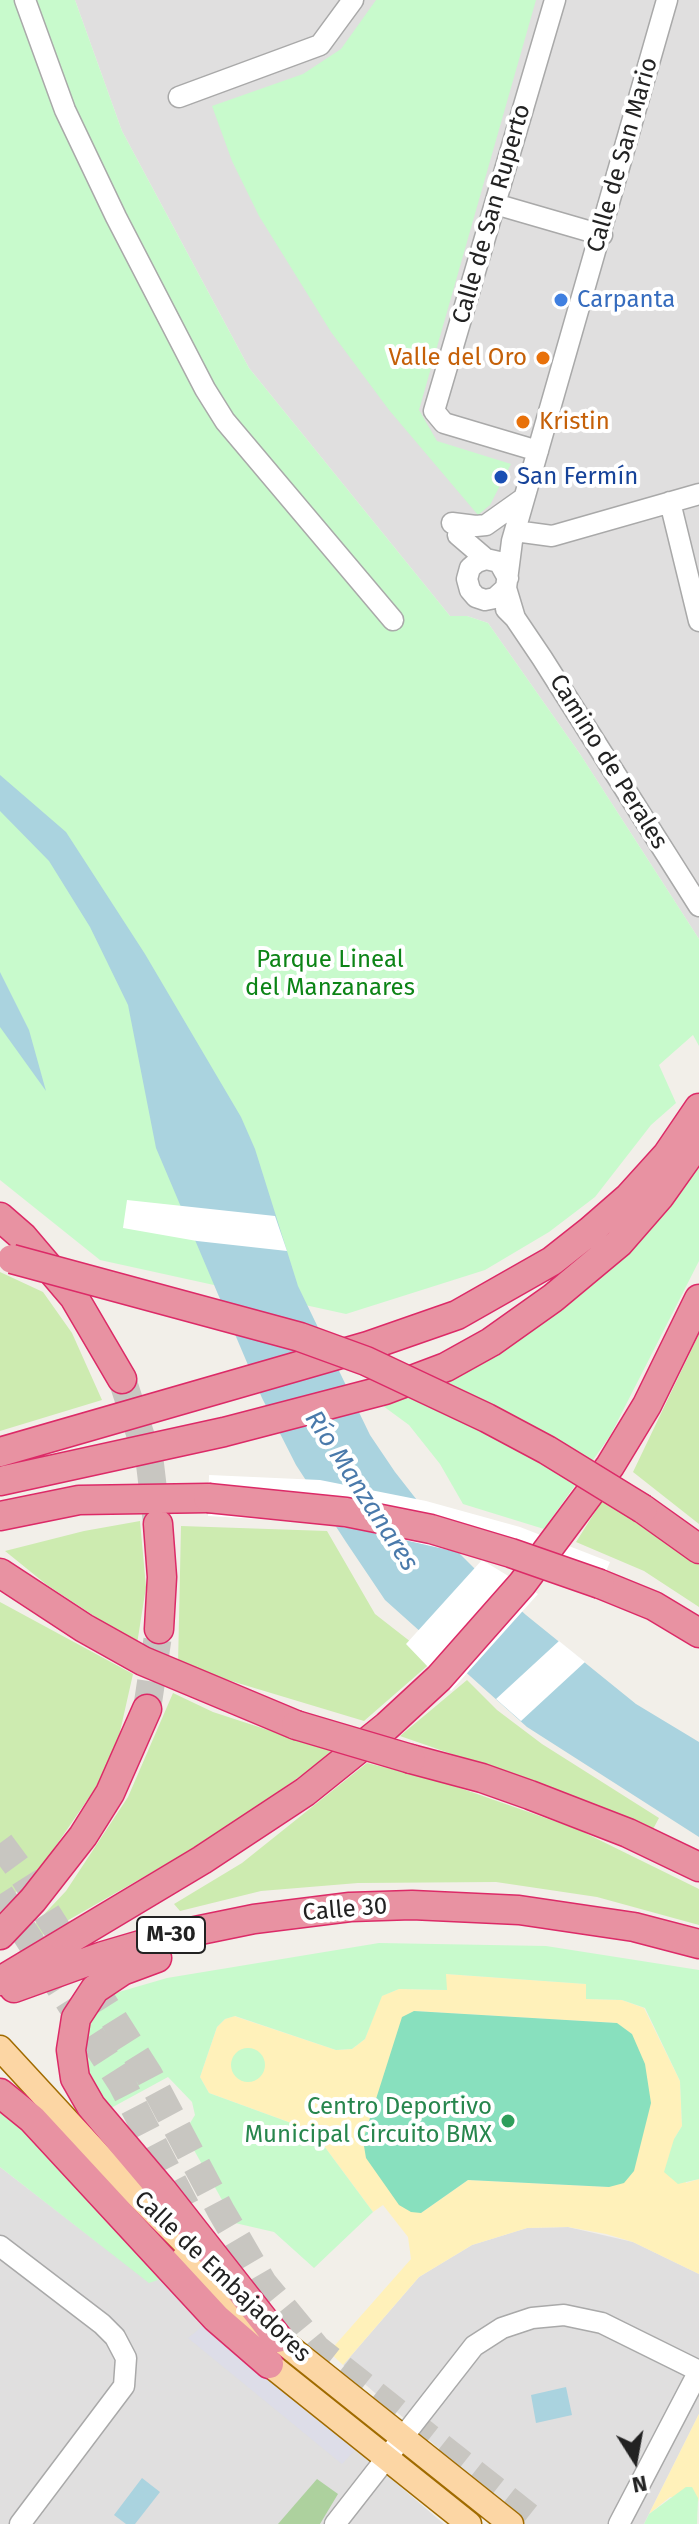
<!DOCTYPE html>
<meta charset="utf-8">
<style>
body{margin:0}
#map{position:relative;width:699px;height:2524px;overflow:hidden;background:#f2efe9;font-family:"Fira Sans",sans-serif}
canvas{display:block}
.north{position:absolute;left:595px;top:2420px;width:80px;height:80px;-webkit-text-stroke:6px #fff;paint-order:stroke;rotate:169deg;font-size:22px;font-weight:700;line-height:32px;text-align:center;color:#222}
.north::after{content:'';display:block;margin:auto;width:28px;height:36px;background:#222;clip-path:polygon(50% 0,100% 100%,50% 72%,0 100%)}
</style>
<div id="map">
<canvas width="699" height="2524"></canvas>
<div class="north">N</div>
</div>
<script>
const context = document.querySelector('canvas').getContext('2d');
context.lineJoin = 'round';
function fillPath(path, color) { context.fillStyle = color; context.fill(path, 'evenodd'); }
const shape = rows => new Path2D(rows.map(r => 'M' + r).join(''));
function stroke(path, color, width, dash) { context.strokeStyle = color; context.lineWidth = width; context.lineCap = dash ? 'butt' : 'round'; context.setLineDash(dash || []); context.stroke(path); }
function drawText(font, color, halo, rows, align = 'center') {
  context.font = font + ' "Fira Sans",sans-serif'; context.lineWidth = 8; context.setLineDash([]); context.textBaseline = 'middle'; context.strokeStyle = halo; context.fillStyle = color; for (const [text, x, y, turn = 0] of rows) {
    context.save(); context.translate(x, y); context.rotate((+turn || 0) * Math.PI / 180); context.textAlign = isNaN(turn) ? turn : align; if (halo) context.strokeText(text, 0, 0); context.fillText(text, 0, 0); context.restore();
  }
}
fillPath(shape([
 [75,0,699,0,699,939,580,754,488,623,467,616,450,616,249,368,122,131],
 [0,2167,101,2245,164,2278,208,2322,444,2524,0,2524],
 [568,2227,633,2242,699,2274,699,2414,644,2524,525,2524,343,2365,419,2277,472,2245,527,2228]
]), '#e0dfdf');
fillPath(shape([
 [0,1272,43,1292,72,1333,102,1400,0,1431],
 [699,1334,699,1524,633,1472],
 [602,1501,664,1536,699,1565,699,1607,644,1571,576,1542],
 [140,1521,146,1587,137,1644,47,1585,5,1551,84,1531],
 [181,1526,327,1531,375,1614,434,1660,364,1721,178,1665],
 [0,1602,133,1674,117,1745,101,1780,42,1866,0,1908],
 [467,1680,497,1710,542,1744,659,1818,652,1831,553,1789,400,1736],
 [173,1693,213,1712,335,1752,210,1839,23,1946,19,1941,66,1891,128,1797],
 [367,1763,440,1781,577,1829,699,1889,699,1925,597,1897,496,1882,358,1883,261,1891,180,1911,174,1904,242,1863]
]), '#cdebb0');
fillPath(shape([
 [317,2479,338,2494,320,2524,278,2524]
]), '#add19e');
fillPath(shape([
 [446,1974,587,1984,586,1999,622,2000,644,2008,680,2081,682,2126,674,2139,686,2183,699,2179,699,2274,633,2242,606,2234,568,2227,527,2228,472,2245,419,2277,343,2365,329,2352,411,2259,408,2237,383,2205,373,2212,313,2131,209,2093,200,2077,217,2027,225,2019,234,2016,336,2050,352,2049,365,2039,381,1996,399,1989,446,1990],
 [414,2011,616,2023,632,2034,609,2187,468,2180,421,2213],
 [699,2414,699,2502,698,2498,670,2497,649,2514]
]), '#fff1ba');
fillPath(shape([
 [0,0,75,0,122,131,249,368,450,616,467,616,488,623,580,754,699,939,699,1046,693,1035,659,1065,676,1103,651,1125,595,1197,549,1232,485,1270,346,1314,100,1260,0,1180],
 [376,0,536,0,419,410,437,441,511,464,490,505,478,515,389,410,331,332,259,216,232,161,212,106,303,74,341,49],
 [699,1159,699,1261,610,1436,544,1529,463,1504,440,1464,409,1425,379,1403,464,1370,540,1325,613,1263],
 [379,1943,546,1946,699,1970,699,2179,678,2184,664,2172,674,2139,682,2126,680,2081,645,2008,622,2000,586,1999,586,1984,446,1974,447,1990,399,1989,382,1996,365,2039,352,2049,336,2050,235,2016,225,2019,217,2027,200,2077,209,2093,313,2131,373,2212,314,2268,274,2232,235,2223,181,2127,190,2123,195,2115,192,2102,168,2077,111,2108,95,2089,87,2072,85,2045,91,2021,112,1994,167,1978],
 '231 2065a17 17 0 1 1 34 0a17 17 0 1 1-34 0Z',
 [0,2106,25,2129,164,2278,149,2283,0,2167],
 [686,2487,692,2487,698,2498,697,2524,644,2524,649,2514]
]), '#c8facc');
fillPath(shape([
 [414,2011,617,2023,632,2034,645,2064,651,2103,634,2171,624,2183,609,2187,468,2180,421,2213,411,2212,399,2205,366,2158,363,2140,402,2017]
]), '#88e0be');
fillPath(shape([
 [208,2322,355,2450,342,2464,188,2338]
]), '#dddde8');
fillPath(shape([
 [0,775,66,832,145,954,241,1117,255,1149,298,1286,370,1435,395,1472,456,1550,475,1569,526,1615,636,1704,699,1742,699,1837,527,1727,385,1600,346,1542,296,1465,262,1398,156,1148,128,1005,90,927,49,861,0,811],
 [0,972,29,1030,46,1091,0,1027],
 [566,2387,572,2415,536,2423,531,2395],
 [142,2478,160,2492,135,2524,126,2524,114,2515]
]), '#aad3df');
fillPath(shape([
 [127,1200,275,1216,287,1251,197,1241,123,1228],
 [209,1475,320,1480,426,1501,520,1527,610,1562,595,1597,556,1580,475,1556,356,1529,307,1522,208,1516],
 [482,1560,538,1594,451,1691,406,1644],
 [559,1641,585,1662,521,1721,496,1699]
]), '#fff');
stroke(shape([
 [122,1379,150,1464,157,1523],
 [147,1709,159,1629],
 [0,1843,17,1866,149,2075,221,2211,263,2283,317,2349,538,2524],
 [0,1894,122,2084,189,2213]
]), '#c8c6c1', 28, [28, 14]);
const minor = shape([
 [25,0,65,110,116,217,205,389,225,421,393,620],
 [179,97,320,45,353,0],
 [495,204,602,235],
 [538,451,444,423,434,411,555,0],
 [670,502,699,621],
 [452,523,476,526,486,525,524,498],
 [515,531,552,536,699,494],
 [458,535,486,559],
 [506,588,495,598,485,600,476,597,470,590,467,579,470,568,477,562,486,559,499,562,508,578],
 [506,609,515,618,542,658,699,906],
 [515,618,506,588,512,541,667,0],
 [0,2246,102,2324,115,2337,126,2358,124,2386,20,2524],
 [335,2524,474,2346,502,2328,532,2318,564,2315,602,2323,699,2371],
 [619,2524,699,2371]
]);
const major = shape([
 [0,2048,118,2176,208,2266],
 [184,2258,269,2364,469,2524],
 [264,2324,278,2338,511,2524]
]);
const highway = shape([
 [0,1217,23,1237,74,1297,122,1379],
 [0,1452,368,1346,457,1315,552,1261,590,1231,629,1197,667,1155,699,1108],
 [0,1481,224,1432,385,1390,446,1367,491,1342,553,1298,619,1243,660,1196,699,1141],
 [643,1509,699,1549],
 [0,1516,79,1500,208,1498],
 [158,1524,162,1577,159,1629],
 [0,1573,84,1628,143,1661,296,1725],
 [600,1584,654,1606,699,1633],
 [411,1759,482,1778,530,1795,628,1833,699,1867],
 [0,1935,33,1900,83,1836,110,1793,147,1709],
 [157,1958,122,1971,95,1989,76,2018,71,2050,75,2078,91,2106,162,2190,278,2338],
 [0,1981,202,1860,305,1792,387,1726,439,1678,522,1584,610,1466,647,1405,699,1299],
 [14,1988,103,1956,171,1936,254,1919,350,1907,412,1905,519,1910,634,1927,699,1944],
 [0,2093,32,2119,216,2318,269,2364]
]);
stroke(minor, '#a9a9a9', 23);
stroke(major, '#a06b00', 27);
stroke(highway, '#dc2a67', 31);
stroke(minor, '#fff', 20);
stroke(major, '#fcd6a4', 24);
stroke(highway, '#e892a2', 28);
const highwayBridge = shape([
 [12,1259,300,1337,366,1361,487,1418,547,1450,643,1509],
 [208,1498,346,1512,431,1529,511,1553,600,1584],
 [296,1725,411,1759]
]);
stroke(highwayBridge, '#dc2a67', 31, []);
stroke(highwayBridge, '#e892a2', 28);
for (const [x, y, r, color] of [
 [561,300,8,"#3f7fe0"],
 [543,358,8,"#e8710a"],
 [523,422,8,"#e8710a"],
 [501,477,8,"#1a4fb4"],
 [508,2121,8,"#2e9e5b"]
]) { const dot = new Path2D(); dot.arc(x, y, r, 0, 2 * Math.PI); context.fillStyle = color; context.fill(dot); stroke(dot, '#fff', 3); }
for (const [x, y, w] of [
 [171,1935,68]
]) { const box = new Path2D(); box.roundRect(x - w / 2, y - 18, w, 36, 6); context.fillStyle = '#fff'; context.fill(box); stroke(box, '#222', 2); }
drawText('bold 22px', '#222', null, [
 ["M-30",171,1935]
]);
drawText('24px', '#222', '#fff', [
 ["Calle de San Mario",623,155,-74],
 ["Calle de San Ruperto",492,214,-74],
 ["Camino de Perales",608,762,58],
 ["Calle 30",345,1910,-5],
 ["Calle de Embajadores",222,2277,44]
]);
drawText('24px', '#366cbe', '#fff', [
 ["Carpanta",577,300]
], 'left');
drawText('24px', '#c56008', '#fff', [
 ["Valle del Oro",527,358],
 ["Kristin",539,422,"left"]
], 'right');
drawText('24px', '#164399', '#fff', [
 ["San Fermín",517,477]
], 'left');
drawText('24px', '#0c8416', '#fff', [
 ["Parque Lineal",330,960],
 ["del Manzanares",330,988]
]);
drawText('24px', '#27864d', '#fff', [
 ["Centro Deportivo",492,2107],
 ["Municipal Circuito BMX",492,2135]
], 'right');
drawText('italic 26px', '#4a7aab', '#fff', [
 ["Río Manzanares",361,1491,57]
]);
</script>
